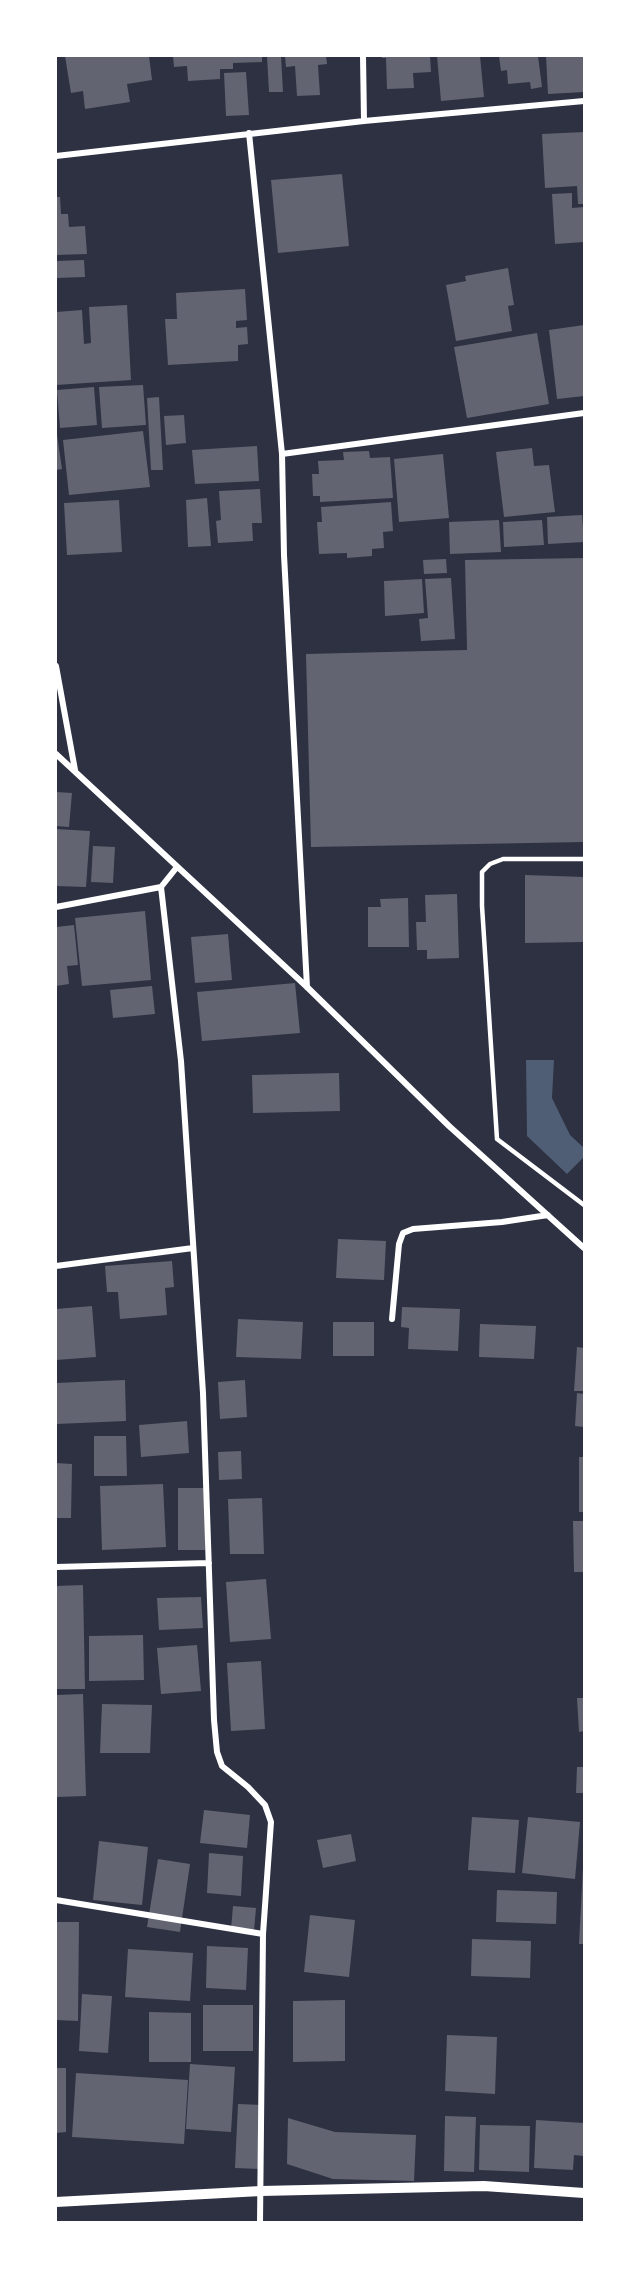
<!DOCTYPE html>
<style>
body{margin:0}
#map{position:relative;width:640px;height:2278px;overflow:hidden;background:#2d3142;font-family:Quicksand,sans-serif}
canvas{display:block}
.frame{position:absolute;inset:0;border:57px solid #fff;pointer-events:none}
</style>
<div id="map">
<canvas width="640" height="2278"></canvas>
<div class="frame"></div>
</div>
<script>
const context = document.querySelector('canvas').getContext('2d');
context.lineJoin = 'round';
function fillPath(path, color) { context.fillStyle = color; context.fill(path, 'evenodd'); }
const shape = rows => new Path2D(rows.map(r => 'M' + r).join(''));
function stroke(path, color, width, dash) { context.strokeStyle = color; context.lineWidth = width; context.lineCap = dash ? 'butt' : 'round'; context.setLineDash(dash || []); context.stroke(path); }
fillPath(shape([
 [526,1060,554,1060,552,1098,570,1135,584,1148,584,1157,567,1174,527,1136]
]), '#4f5d75');
fillPath(shape([
 [65,56,149,56,152,80,127,84,130,102,85,109,83,91,71,93],
 [173,56,262,56,262,62,233,63,233,69,220,69,220,79,188,81,187,66,174,67],
 [267,56,281,56,283,92,269,92],
 [285,56,326,56,327,64,318,65,320,95,297,96,295,66,286,67],
 [382,56,430,56,431,72,413,73,414,88,387,89,386,58,382,58],
 [437,56,480,56,484,97,441,101],
 [499,56,538,56,542,87,531,89,530,82,508,84,507,70,501,71],
 [546,56,584,56,584,92,548,94],
 [246,72,249,115,226,116,224,73],
 [584,132,584,204,578,204,577,186,545,188,542,134],
 [342,174,349,246,278,253,271,180],
 [572,193,572,208,584,207,584,242,555,244,552,194],
 [56,197,60,197,61,214,68,214,69,227,85,226,87,254,56,255],
 [84,260,85,277,56,278,56,261],
 [508,268,514,305,508,306,512,331,456,341,446,285,466,281,465,276],
 [245,289,247,320,236,321,236,328,247,327,248,344,238,345,238,361,168,365,165,319,177,319,176,293],
 [127,305,131,380,56,385,56,312,82,310,84,344,91,343,89,307],
 [584,325,584,396,557,399,549,330],
 [537,333,549,404,467,418,454,347],
 [143,385,146,425,102,428,99,387],
 [94,387,97,425,60,428,57,390],
 [159,397,163,470,151,470,147,398],
 [184,415,186,443,166,445,164,416],
 [56,428,62,469,56,470],
 [143,431,150,487,69,495,63,440],
 [257,446,259,481,195,484,192,450],
 [532,448,534,466,549,465,555,512,504,517,496,452],
 [369,451,370,458,390,457,393,498,320,502,320,496,313,496,312,474,319,474,318,461,344,460,343,452],
 [443,454,449,518,399,522,394,459],
 [260,489,262,523,252,523,253,541,218,543,216,521,221,520,219,491],
 [207,498,211,546,188,547,186,500],
 [119,500,122,552,67,555,64,503],
 [391,502,393,531,383,532,384,548,372,549,372,556,347,558,347,553,319,554,317,522,322,522,321,507],
 [582,515,584,542,548,544,547,517],
 [499,520,501,552,450,554,449,522],
 [542,520,544,545,504,547,503,522],
 [584,558,584,842,311,847,306,654,467,650,465,560],
 [446,559,447,573,424,574,423,560],
 [451,578,455,639,421,641,419,619,428,618,425,579],
 [422,579,424,613,385,616,384,581],
 [56,792,72,793,69,827,56,826],
 [56,829,90,831,86,887,56,886],
 [93,846,115,847,113,883,91,882],
 [525,875,584,877,584,942,525,943],
 [457,894,459,958,427,959,427,950,417,950,416,922,426,922,425,895],
 [408,898,409,947,368,947,368,907,381,907,380,899],
 [145,911,151,980,82,986,75,918],
 [74,925,78,965,67,966,69,984,56,986,56,927],
 [228,934,232,980,195,983,191,937],
 [295,983,300,1033,202,1041,197,992],
 [152,986,155,1014,113,1018,110,990],
 [339,1073,340,1111,253,1113,252,1075],
 [338,1239,386,1241,384,1280,336,1278],
 [172,1261,174,1287,165,1288,167,1315,120,1319,118,1292,107,1292,105,1266],
 [92,1306,96,1357,56,1360,56,1309],
 [402,1307,460,1309,458,1351,408,1349,409,1328,401,1327],
 [238,1319,303,1322,301,1359,236,1357],
 [333,1322,374,1322,374,1356,333,1356],
 [480,1324,536,1326,534,1359,479,1357],
 [577,1347,584,1348,584,1391,574,1391],
 [125,1380,126,1421,56,1424,56,1383],
 [245,1380,247,1417,220,1419,218,1382],
 [577,1393,584,1394,584,1427,575,1426],
 [187,1421,189,1453,141,1457,139,1425],
 [94,1436,126,1436,127,1476,94,1476],
 [241,1451,242,1479,219,1480,218,1452],
 [579,1457,584,1457,584,1512,579,1512],
 [56,1463,72,1464,71,1518,56,1518],
 [163,1484,166,1547,102,1550,100,1486],
 [178,1488,205,1488,205,1550,178,1550],
 [262,1498,264,1554,230,1554,228,1499],
 [573,1521,584,1521,584,1572,574,1572],
 [266,1579,271,1639,230,1642,226,1582],
 [83,1585,85,1689,56,1689,56,1586],
 [201,1597,203,1628,159,1630,157,1598],
 [143,1635,144,1680,89,1681,89,1636],
 [197,1645,201,1691,161,1694,157,1648],
 [261,1661,265,1729,231,1731,227,1663],
 [83,1694,86,1796,56,1797,56,1695],
 [577,1698,584,1698,584,1731,579,1732],
 [102,1704,152,1705,150,1753,100,1753],
 [577,1767,584,1767,584,1793,576,1793],
 [204,1810,250,1815,247,1848,200,1843],
 [472,1817,519,1820,515,1873,468,1870],
 [528,1817,580,1822,575,1879,522,1873],
 [351,1834,356,1861,323,1868,317,1840],
 [99,1841,148,1847,142,1905,93,1900],
 [209,1853,243,1856,241,1896,207,1893],
 [158,1859,190,1864,180,1932,147,1927],
 [583,1867,584,1867,584,1944,579,1944],
 [497,1890,557,1892,556,1924,496,1922],
 [233,1906,256,1908,254,1931,231,1929],
 [310,1915,355,1920,349,1977,304,1972],
 [56,1922,79,1922,78,2021,56,2020],
 [472,1939,531,1941,530,1978,471,1976],
 [207,1946,248,1948,246,1990,206,1988],
 [128,1949,193,1953,190,2001,125,1997],
 [82,1994,112,1996,108,2053,79,2051],
 [345,2000,345,2061,293,2062,293,2001],
 [203,2005,253,2005,253,2051,203,2051],
 [149,2012,191,2013,191,2062,149,2062],
 [447,2035,497,2037,495,2094,445,2091],
 [190,2064,235,2067,231,2132,186,2129],
 [56,2068,66,2068,66,2132,56,2133],
 [76,2073,188,2080,184,2144,72,2137],
 [238,2104,263,2105,260,2169,235,2168],
 [445,2116,476,2117,474,2172,444,2171],
 [288,2118,335,2132,416,2135,414,2181,333,2179,287,2164],
 [536,2120,584,2123,584,2156,574,2155,573,2170,534,2168],
 [480,2125,530,2126,529,2172,479,2170]
]), '#626471');
stroke(shape([
 [584,859,503,859,490,864,482,872,482,906,497,1139,584,1205]
]), '#fff', 4.5);
stroke(shape([
 [363,56,364,121],
 [249,133,282,454,284,555,307,987],
 [56,156,364,121,584,101],
 [282,454,584,413],
 [56,666,75,770],
 [56,754,307,987,449,1126,584,1248],
 [177,867,161,887,181,1061,203,1393,214,1720,217,1752,222,1766,248,1787,265,1805,271,1822,263,1934,260,2222],
 [56,907,161,887],
 [56,1266,193,1248],
 [392,1319,399,1244,403,1233,413,1229,502,1222,548,1215],
 [56,1567,209,1563],
 [56,1900,263,1934]
]), '#fff', 6);
stroke(shape([
 [56,2202,261,2191,484,2186,584,2193]
]), '#fff', 10);
</script>
